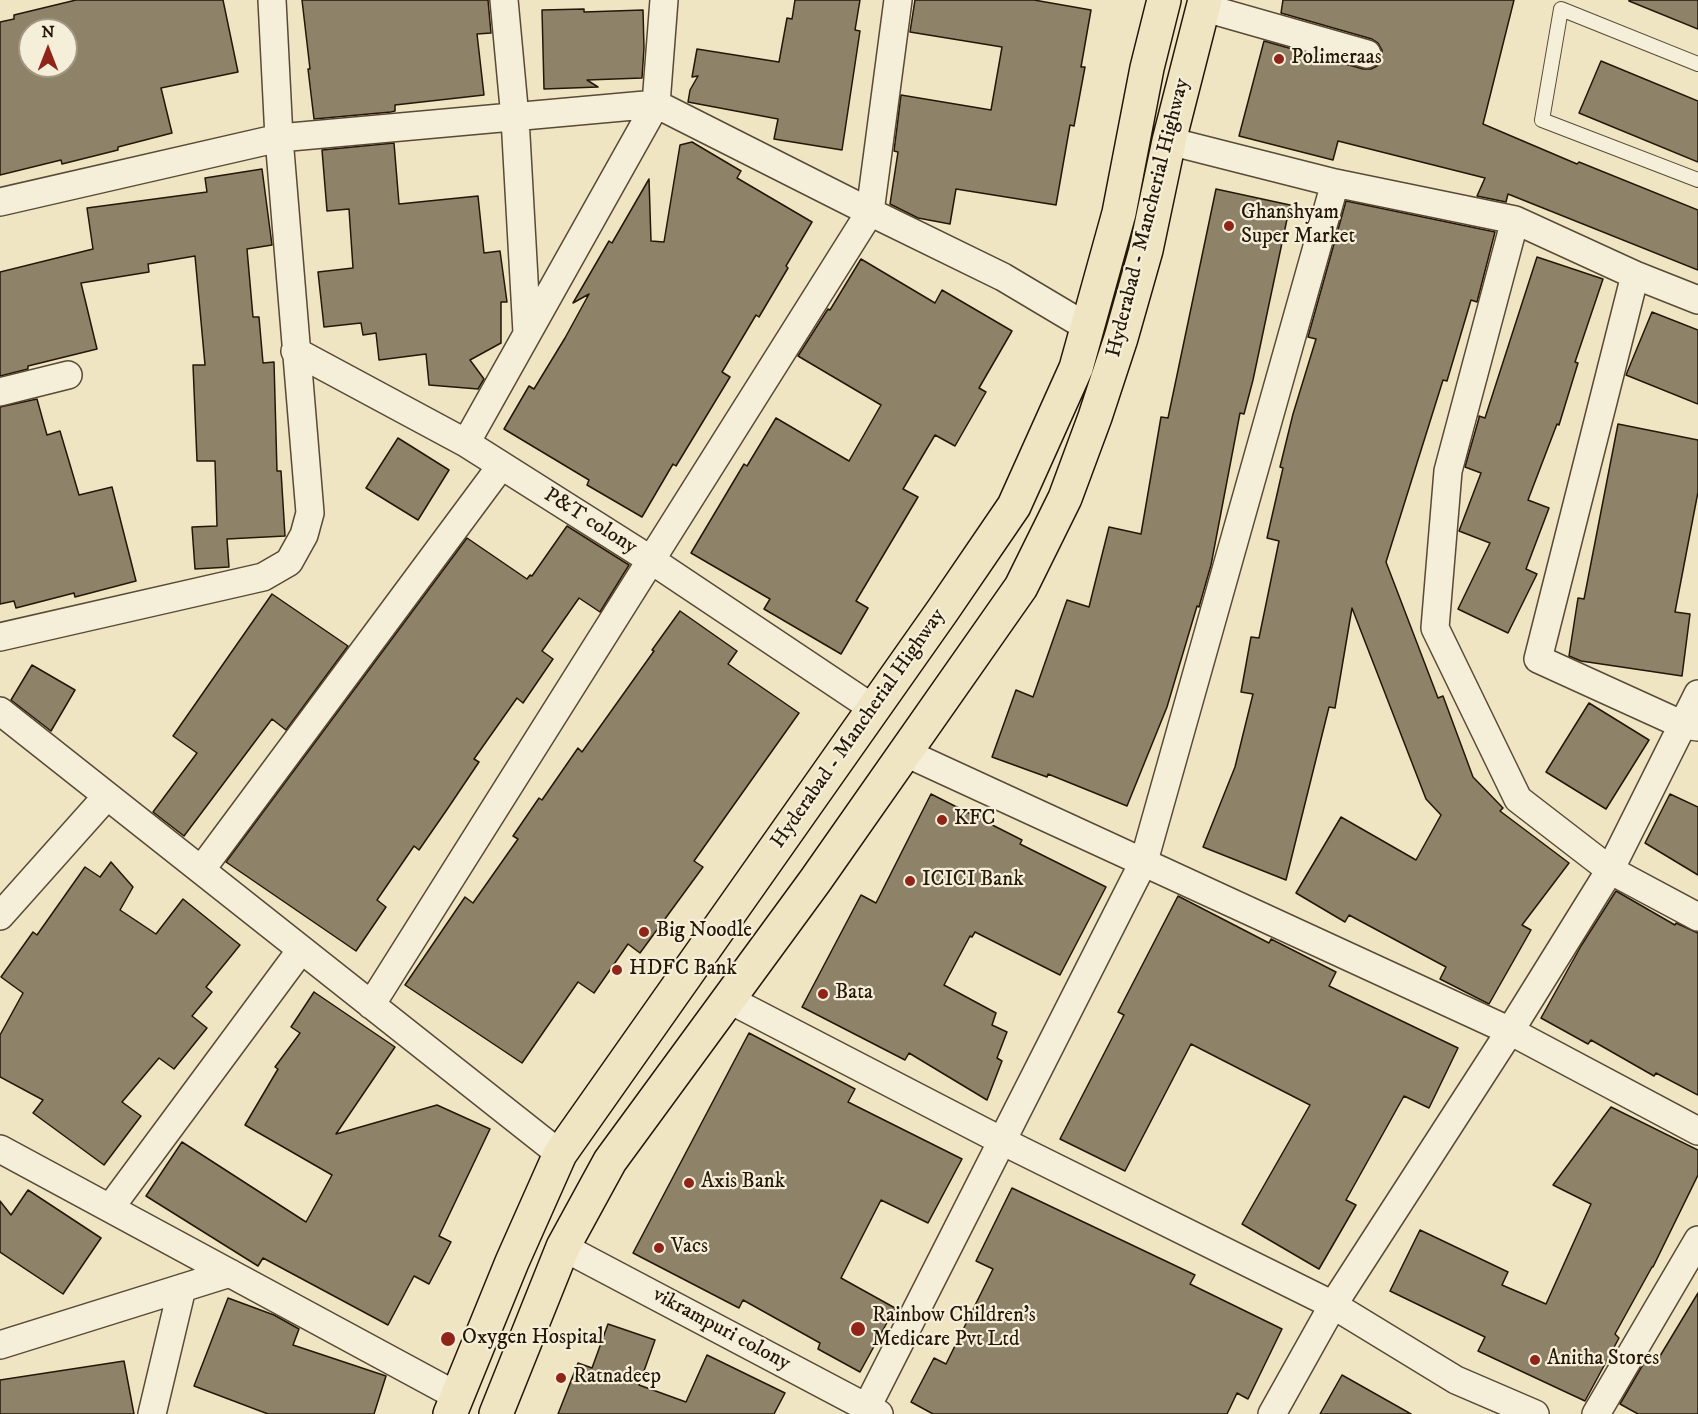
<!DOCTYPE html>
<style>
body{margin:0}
#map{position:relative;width:1698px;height:1414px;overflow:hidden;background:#efe5c3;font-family:"IM FELL DW Pica",serif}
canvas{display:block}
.north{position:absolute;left:18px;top:18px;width:60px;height:60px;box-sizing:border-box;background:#f5eed8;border:2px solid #a29884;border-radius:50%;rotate:0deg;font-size:16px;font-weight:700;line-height:24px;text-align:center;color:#251707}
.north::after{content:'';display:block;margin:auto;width:21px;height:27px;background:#8f2418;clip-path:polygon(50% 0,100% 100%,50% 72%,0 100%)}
</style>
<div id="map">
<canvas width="1698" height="1414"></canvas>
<div class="north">N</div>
</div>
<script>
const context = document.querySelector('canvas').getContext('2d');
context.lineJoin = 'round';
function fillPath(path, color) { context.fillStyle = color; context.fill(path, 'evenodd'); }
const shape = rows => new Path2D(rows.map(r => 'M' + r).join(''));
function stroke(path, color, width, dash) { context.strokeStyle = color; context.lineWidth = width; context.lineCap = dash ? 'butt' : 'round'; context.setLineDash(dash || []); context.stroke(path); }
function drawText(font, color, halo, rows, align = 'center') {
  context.font = font + ' "IM FELL DW Pica",serif'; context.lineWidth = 4.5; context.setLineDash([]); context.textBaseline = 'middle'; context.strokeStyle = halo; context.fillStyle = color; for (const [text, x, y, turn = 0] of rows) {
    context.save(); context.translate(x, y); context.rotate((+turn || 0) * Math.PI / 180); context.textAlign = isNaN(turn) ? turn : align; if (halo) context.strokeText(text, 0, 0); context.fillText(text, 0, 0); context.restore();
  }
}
const building = shape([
 [76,0,223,0,238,72,161,88,172,133,118,147,118,150,62,164,61,160,0,175,0,22,14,19,14,15,76,0],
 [30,30,66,30,66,66,30,66,30,30],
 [302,0,488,0,491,33,477,34,484,95,395,105,395,111,391,112,314,119,308,69,310,69,302,0],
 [795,0,860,0,855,30,860,31,842,150,774,139,778,119,688,102,690,90,698,76,692,77,697,49,779,62,787,18,792,19,795,0],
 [915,0,1034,0,1091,10,1081,67,1085,67,1074,126,1070,125,1056,205,956,189,950,224,918,218,890,204,898,152,894,151,901,95,991,110,1002,47,910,32,915,0],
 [1283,0,1514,0,1483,124,1577,164,1579,162,1698,210,1698,270,1508,194,1506,202,1477,196,1485,178,1338,141,1333,160,1239,136,1264,41,1363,69,1371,69,1377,66,1382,59,1382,50,1378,43,1372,39,1281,13,1283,0],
 [1629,0,1698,0,1698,29,1629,1,1629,0],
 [584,9,584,12,643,10,644,48,642,78,587,80,598,87,544,89,542,10,584,9],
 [1601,61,1698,101,1698,162,1579,113,1601,61],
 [692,142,741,171,737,178,812,222,786,266,788,268,759,317,756,315,722,372,730,377,676,466,673,464,642,517,587,485,589,480,504,429,529,386,534,389,565,338,589,294,573,303,609,241,612,243,649,179,651,241,664,242,680,145,692,142],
 [394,143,399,204,478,196,484,253,500,251,507,302,501,302,501,343,470,360,484,379,478,389,429,385,426,354,379,360,376,333,363,335,361,323,324,327,318,272,353,268,349,209,327,211,322,150,394,143],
 [262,169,272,245,247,249,253,317,259,317,263,363,274,362,277,471,281,471,285,536,227,539,229,567,195,569,192,527,217,526,215,461,197,461,193,365,205,365,195,256,148,264,149,272,81,283,97,349,28,366,28,369,0,376,0,272,93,249,87,208,207,192,205,178,262,169],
 [1216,189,1290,205,1253,380,1244,414,1240,413,1211,565,1199,607,1197,606,1167,707,1127,806,1048,774,1047,777,992,757,1016,690,1033,697,1067,600,1089,607,1109,527,1141,534,1161,417,1168,418,1216,189],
 [1346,201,1495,232,1477,302,1471,300,1447,381,1443,380,1386,562,1438,698,1443,696,1473,777,1503,808,1500,811,1569,863,1522,925,1531,930,1489,1004,1440,979,1446,967,1349,915,1345,922,1296,893,1341,817,1416,860,1441,815,1426,799,1352,608,1335,708,1329,707,1286,880,1203,847,1235,767,1253,694,1241,692,1251,637,1259,638,1279,541,1267,538,1283,468,1280,467,1293,414,1316,339,1308,337,1346,201],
 [1537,257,1603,279,1575,362,1578,363,1559,425,1557,424,1528,500,1549,508,1526,569,1537,574,1508,633,1458,609,1490,543,1459,531,1481,473,1465,467,1479,418,1479,416,1485,418,1537,257],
 [861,259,935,303,942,290,1012,331,979,388,986,392,955,446,935,435,903,489,918,497,856,601,868,608,841,654,764,609,770,599,691,553,744,464,747,466,776,418,849,461,881,405,798,356,828,309,830,310,861,259],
 [1652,312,1698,330,1698,404,1626,375,1652,312],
 [37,399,47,435,60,431,79,495,112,487,136,581,75,597,74,593,16,608,14,601,0,604,0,407,37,399],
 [1618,424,1698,440,1698,492,1675,612,1690,614,1682,676,1581,661,1569,656,1578,598,1584,599,1618,424],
 [398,438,449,470,418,520,366,488,398,438],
 [567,526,629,565,600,612,579,598,542,651,553,659,523,703,517,698,474,759,479,762,446,811,419,850,414,846,377,900,386,907,356,951,226,862,467,538,527,579,530,575,532,576,567,526],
 [272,594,348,646,286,730,272,719,184,836,153,812,197,753,173,736,272,594],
 [680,611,737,651,728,664,799,713,694,861,703,867,640,953,628,944,594,993,578,982,522,1063,405,985,465,897,473,903,518,839,513,836,539,798,542,800,578,748,582,752,654,651,652,650,680,611],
 [32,665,75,690,51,731,11,700,32,665],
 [1589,703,1649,740,1606,809,1546,772,1589,703],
 [931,794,1022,840,1020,844,1106,887,1060,975,975,932,972,937,970,936,944,985,996,1013,992,1025,1007,1032,997,1058,1002,1061,987,1100,909,1053,905,1060,802,1007,861,895,876,903,931,794],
 [1670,794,1698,807,1698,875,1645,843,1670,794],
 [111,862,133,887,120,910,156,934,183,899,240,945,206,987,212,992,192,1016,207,1028,174,1069,159,1058,122,1102,141,1116,104,1165,33,1113,43,1100,0,1077,0,1035,23,993,1,977,33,932,37,935,85,867,100,877,111,862],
 [1616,891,1675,925,1676,923,1698,933,1698,1095,1656,1073,1654,1076,1591,1040,1588,1044,1541,1018,1581,946,1616,891],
 [1178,896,1269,943,1271,939,1336,972,1329,986,1458,1048,1429,1108,1404,1096,1346,1200,1356,1205,1319,1269,1242,1224,1310,1105,1191,1044,1125,1171,1060,1139,1124,1015,1118,1012,1178,896],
 [314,992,395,1047,336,1134,437,1105,490,1129,439,1236,451,1242,429,1284,414,1276,388,1325,263,1258,258,1266,146,1196,182,1142,306,1222,332,1175,245,1125,278,1069,275,1067,300,1033,291,1027,314,992],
 [749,1033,855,1089,848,1102,962,1159,928,1223,881,1200,841,1278,895,1308,860,1372,818,1349,820,1343,743,1300,739,1308,633,1253,749,1033],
 [1611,1107,1698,1150,1698,1175,1653,1267,1652,1267,1615,1334,1619,1338,1585,1401,1478,1351,1485,1337,1390,1291,1420,1230,1508,1272,1502,1285,1546,1304,1591,1204,1553,1185,1611,1107],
 [1012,1188,1195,1275,1190,1284,1282,1329,1248,1399,1237,1393,1227,1414,933,1414,911,1402,934,1358,946,1364,993,1269,976,1261,1012,1188],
 [28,1190,101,1238,63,1294,0,1252,0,1201,11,1215,28,1190],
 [1698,1293,1698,1414,1638,1414,1620,1404,1648,1356,1657,1361,1698,1293],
 [228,1298,274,1315,299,1329,293,1345,386,1376,374,1414,268,1414,194,1386,228,1298],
 [608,1324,655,1340,639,1385,686,1402,707,1355,785,1393,774,1414,558,1414,578,1363,592,1368,608,1324],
 [124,1361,134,1414,0,1414,0,1380,124,1361],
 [1342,1375,1411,1414,1320,1414,1342,1375]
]);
fillPath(building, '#8e8269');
stroke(building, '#251707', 1.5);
const service = shape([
 [1698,64,1561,9,1542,120,1698,180]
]);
const minor = shape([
 [504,0,515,118,527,333],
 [1202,7,1367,54],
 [1169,141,1335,183,1515,220,1635,275,1698,300],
 [0,202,279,138,656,104,870,212,1003,277,1087,327],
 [1515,220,1448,471,1435,628,1518,799,1610,870,1698,917],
 [1635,275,1538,659,1683,725,1698,727],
 [295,351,466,443,651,560,874,709],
 [0,392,68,375],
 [466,443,656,104,664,0],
 [0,637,263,577,289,562,304,535,310,513,279,138,272,0],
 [0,711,560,1154],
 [906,753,1510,1031,1698,1131],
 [201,870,501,466],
 [0,916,107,796],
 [728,999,1002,1141,1333,1305,1456,1380,1535,1414],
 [371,1005,870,212,898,0],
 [0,1149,457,1396],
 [110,1208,301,950],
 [563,1247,879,1414],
 [0,1345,230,1273],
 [867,1407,1144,861,1335,183],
 [152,1414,182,1288],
 [1272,1414,1333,1305,1510,1031,1610,870,1698,694],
 [1596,1414,1698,1240]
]);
const primary = shape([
 [450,1414,512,1262,560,1154,943,610,1014,506,1076,368,1119,213,1147,68,1164,0],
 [496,1414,563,1247,610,1161,815,881,1021,587,1065,498,1095,417,1121,338,1146,250,1169,141,1205,0]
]);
stroke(service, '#584a36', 16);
stroke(minor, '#584a36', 30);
stroke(primary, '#251707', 36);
stroke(service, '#f5eed8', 14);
stroke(minor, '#f5eed8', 27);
stroke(primary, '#efe5c3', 33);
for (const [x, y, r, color] of [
 [1279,59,6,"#8f2418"],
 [1229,226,6,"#8f2418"],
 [942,820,6,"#8f2418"],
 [910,881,6,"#8f2418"],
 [644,932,6,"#8f2418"],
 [617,970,6,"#8f2418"],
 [823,994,6,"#8f2418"],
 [689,1183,6,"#8f2418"],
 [659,1248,6,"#8f2418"],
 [858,1329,8,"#8f2418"],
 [448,1339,8,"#8f2418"],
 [1535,1360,6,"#8f2418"],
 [561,1378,6,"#8f2418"]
]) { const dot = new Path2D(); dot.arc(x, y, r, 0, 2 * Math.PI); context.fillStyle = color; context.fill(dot); stroke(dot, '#f5eed8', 2); }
drawText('21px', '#251707', '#f5eed8', [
 ["Polimeraas",1291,59],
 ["Ghanshyam",1241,214],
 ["Super Market",1241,238],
 ["KFC",954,820],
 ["ICICI Bank",922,881],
 ["Big Noodle",656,932],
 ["HDFC Bank",629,970],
 ["Bata",835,994],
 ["Axis Bank",701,1183],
 ["Vacs",671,1248],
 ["Rainbow Children's",872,1317],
 ["Medicare Pvt Ltd",872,1341],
 ["Oxygen Hospital",462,1339],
 ["Anitha Stores",1547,1360],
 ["Ratnadeep",573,1378]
], 'left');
drawText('21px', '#251707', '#f5eed8', [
 ["Hyderabad - Mancherial Highway",1149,218,-76],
 ["P&T colony",590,522,32],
 ["Hyderabad - Mancherial Highway",859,729,-55],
 ["vikrampuri colony",721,1330,28]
]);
</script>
